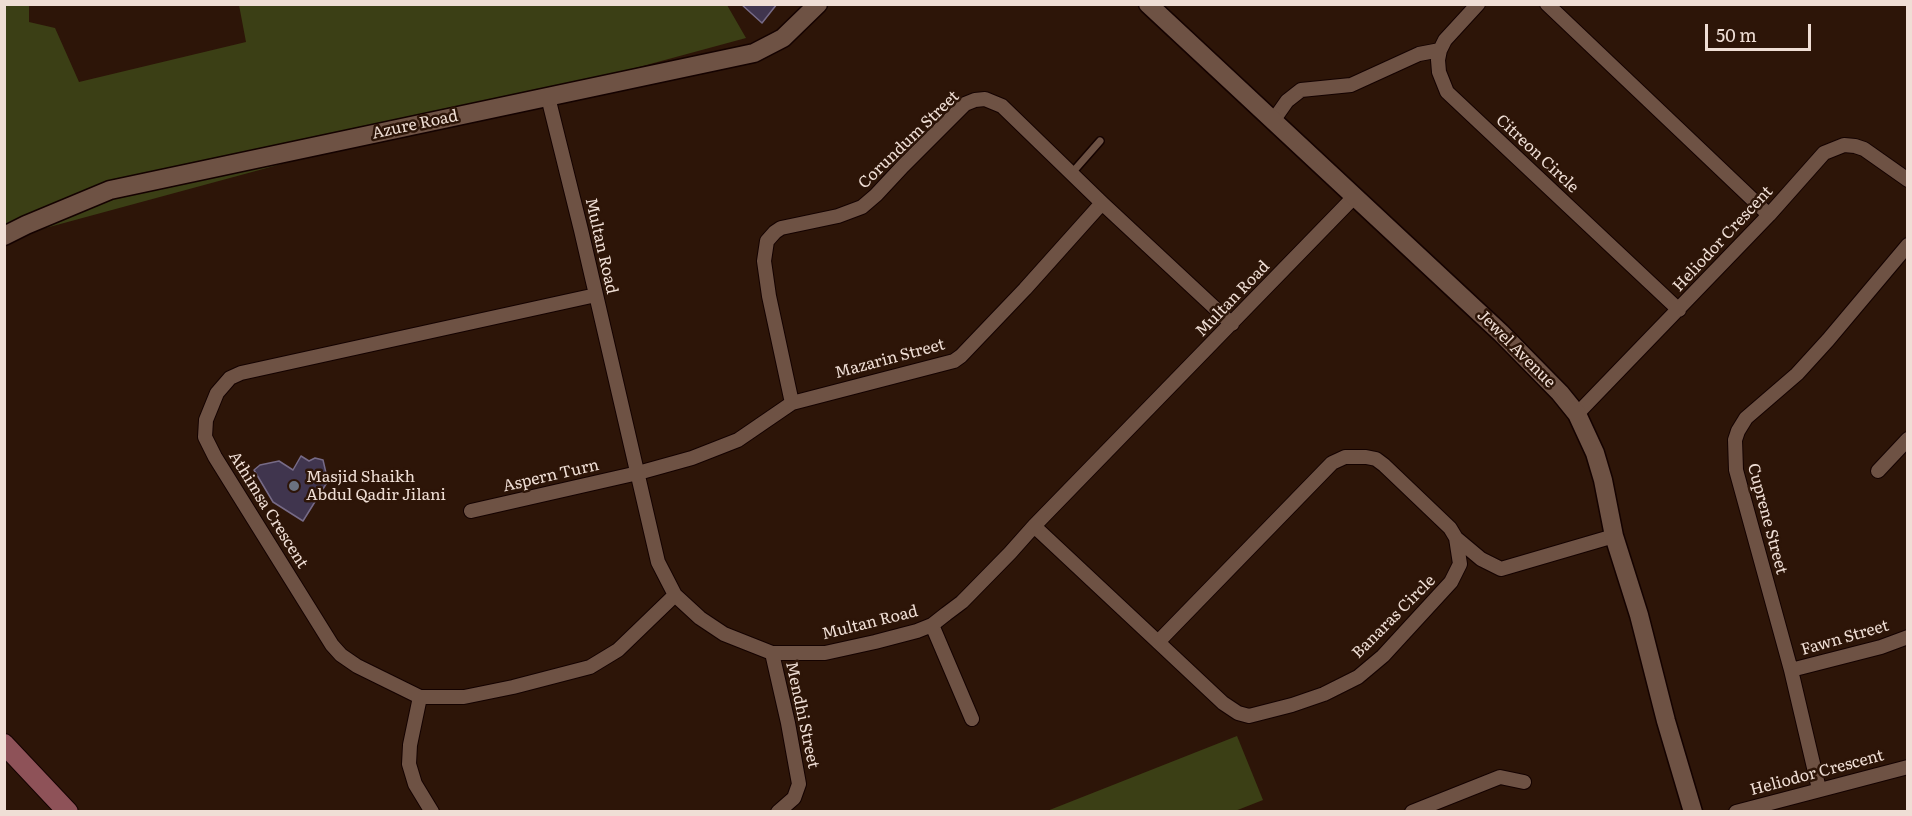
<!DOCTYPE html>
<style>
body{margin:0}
#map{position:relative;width:1912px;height:816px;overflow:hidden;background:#2d1508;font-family:Literata,serif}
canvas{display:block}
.frame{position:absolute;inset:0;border:6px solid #efded5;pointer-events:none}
.scale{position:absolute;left:1705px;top:24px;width:106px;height:27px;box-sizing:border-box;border:3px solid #efded5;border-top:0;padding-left:8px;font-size:18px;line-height:21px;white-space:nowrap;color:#efded5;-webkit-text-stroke:4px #2d1508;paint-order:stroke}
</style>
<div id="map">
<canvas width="1912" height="816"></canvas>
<div class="frame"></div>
<div class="scale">50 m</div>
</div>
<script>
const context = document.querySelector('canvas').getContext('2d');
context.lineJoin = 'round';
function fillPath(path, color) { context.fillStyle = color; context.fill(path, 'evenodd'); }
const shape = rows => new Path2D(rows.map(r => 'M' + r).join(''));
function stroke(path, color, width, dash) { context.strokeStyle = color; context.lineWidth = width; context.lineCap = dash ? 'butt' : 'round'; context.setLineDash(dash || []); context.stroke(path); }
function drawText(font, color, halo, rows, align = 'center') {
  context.font = font + ' Literata,serif'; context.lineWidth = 5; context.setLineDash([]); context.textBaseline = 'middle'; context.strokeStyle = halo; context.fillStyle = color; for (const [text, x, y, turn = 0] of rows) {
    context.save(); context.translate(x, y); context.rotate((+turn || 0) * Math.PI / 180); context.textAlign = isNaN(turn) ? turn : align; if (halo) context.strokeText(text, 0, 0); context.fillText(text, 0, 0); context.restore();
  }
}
fillPath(shape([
 [7,5,29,5,29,22,55,28,79,82,246,42,239,5,727,5,746,38,5,239,4,9],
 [1237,736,1263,800,1235,811,1047,811]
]), '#3b3f15');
const building = shape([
 [741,4,777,4,762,23,741,4],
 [301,456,309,461,315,458,323,460,326,473,331,476,303,521,273,502,254,470,260,465,279,461,293,470,301,456]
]);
fillPath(building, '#40354e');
stroke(building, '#776b87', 1.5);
const service = shape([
 [1071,174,1100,141]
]);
const minor = shape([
 [1478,4,1445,40,1440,50,1438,60,1439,72,1447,92,1679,310],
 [1547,4,1769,215],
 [548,97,581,230,658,562,675,595,700,618,724,634,772,653,825,653,875,642,917,631,932,625,946,614,962,602,1010,553,1034,526,1354,197],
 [1273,121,1287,101,1301,90,1351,85,1419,54,1440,50],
 [596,295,241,373,230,378,217,393,206,420,205,437,215,457,332,645,341,655,357,666,420,697,464,697,513,687,590,667,618,650,675,595],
 [792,403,769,296,764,261,767,241,775,232,781,228,838,216,862,207,876,195,903,166,965,104,975,100,985,99,1002,106,1102,203,1232,324],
 [1577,414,1769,215,1824,153,1844,145,1855,146,1864,149,1908,180],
 [1878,471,1908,439],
 [471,511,638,473,692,458,738,440,792,403,954,361,961,356,1025,289,1102,203],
 [1034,526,1158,642,1223,703,1238,713,1249,716,1292,705,1324,694,1358,677,1383,656,1451,582,1460,564,1456,538,1450,528,1384,465,1376,459,1366,457,1345,457,1332,463,1158,642],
 [1456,538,1481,559,1501,569,1614,536],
 [932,625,972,719],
 [772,653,788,723,799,784,794,798,778,812],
 [1791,670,1881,647,1908,637],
 [420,697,410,745,409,764,415,784,432,812],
 [1819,789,1791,670,1736,470,1735,440,1738,431,1746,418,1797,374,1828,340,1908,245],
 [1412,812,1500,777,1524,782],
 [1736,812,1908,767]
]);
const tertiary = shape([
 [1148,4,1501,333,1560,393,1577,414,1595,453,1603,480,1614,536,1639,615,1666,721,1693,812],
 [4,236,26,225,110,190,754,53,783,38,818,4]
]);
const secondary = shape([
 [4,744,68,812]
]);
stroke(service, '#140200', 10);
stroke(minor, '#140200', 16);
stroke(tertiary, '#140200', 21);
stroke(secondary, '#140200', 22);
stroke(service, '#6e5244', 7);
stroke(minor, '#6e5244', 14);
stroke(tertiary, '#6e5244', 18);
stroke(secondary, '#8e5258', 20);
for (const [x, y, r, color] of [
 [294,486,6,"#6b7280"]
]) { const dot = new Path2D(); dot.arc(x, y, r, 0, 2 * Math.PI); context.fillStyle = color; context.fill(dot); stroke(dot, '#2d1508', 2); }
drawText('16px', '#efded5', '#2d1508', [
 ["Azure Road",415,125,-12],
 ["Corundum Street",909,140,-44],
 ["Citreon Circle",1537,154,43],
 ["Heliodor Crescent",1723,239,-47],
 ["Multan Road",601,246,77],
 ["Multan Road",1233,299,-46],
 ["Jewel Avenue",1516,349,45],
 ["Mazarin Street",890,359,-15],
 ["Aspern Turn",551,476,-13],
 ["Athimsa Crescent",268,510,58],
 ["Cuprene Street",1767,519,75],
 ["Banaras Circle",1394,617,-45],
 ["Multan Road",870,623,-14],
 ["Fawn Street",1845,638,-16],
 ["Mendhi Street",802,715,78],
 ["Heliodor Crescent",1817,773,-15]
]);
drawText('16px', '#efded5', '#2d1508', [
 ["Masjid Shaikh",306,477],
 ["Abdul Qadir Jilani",306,495]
], 'left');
</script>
